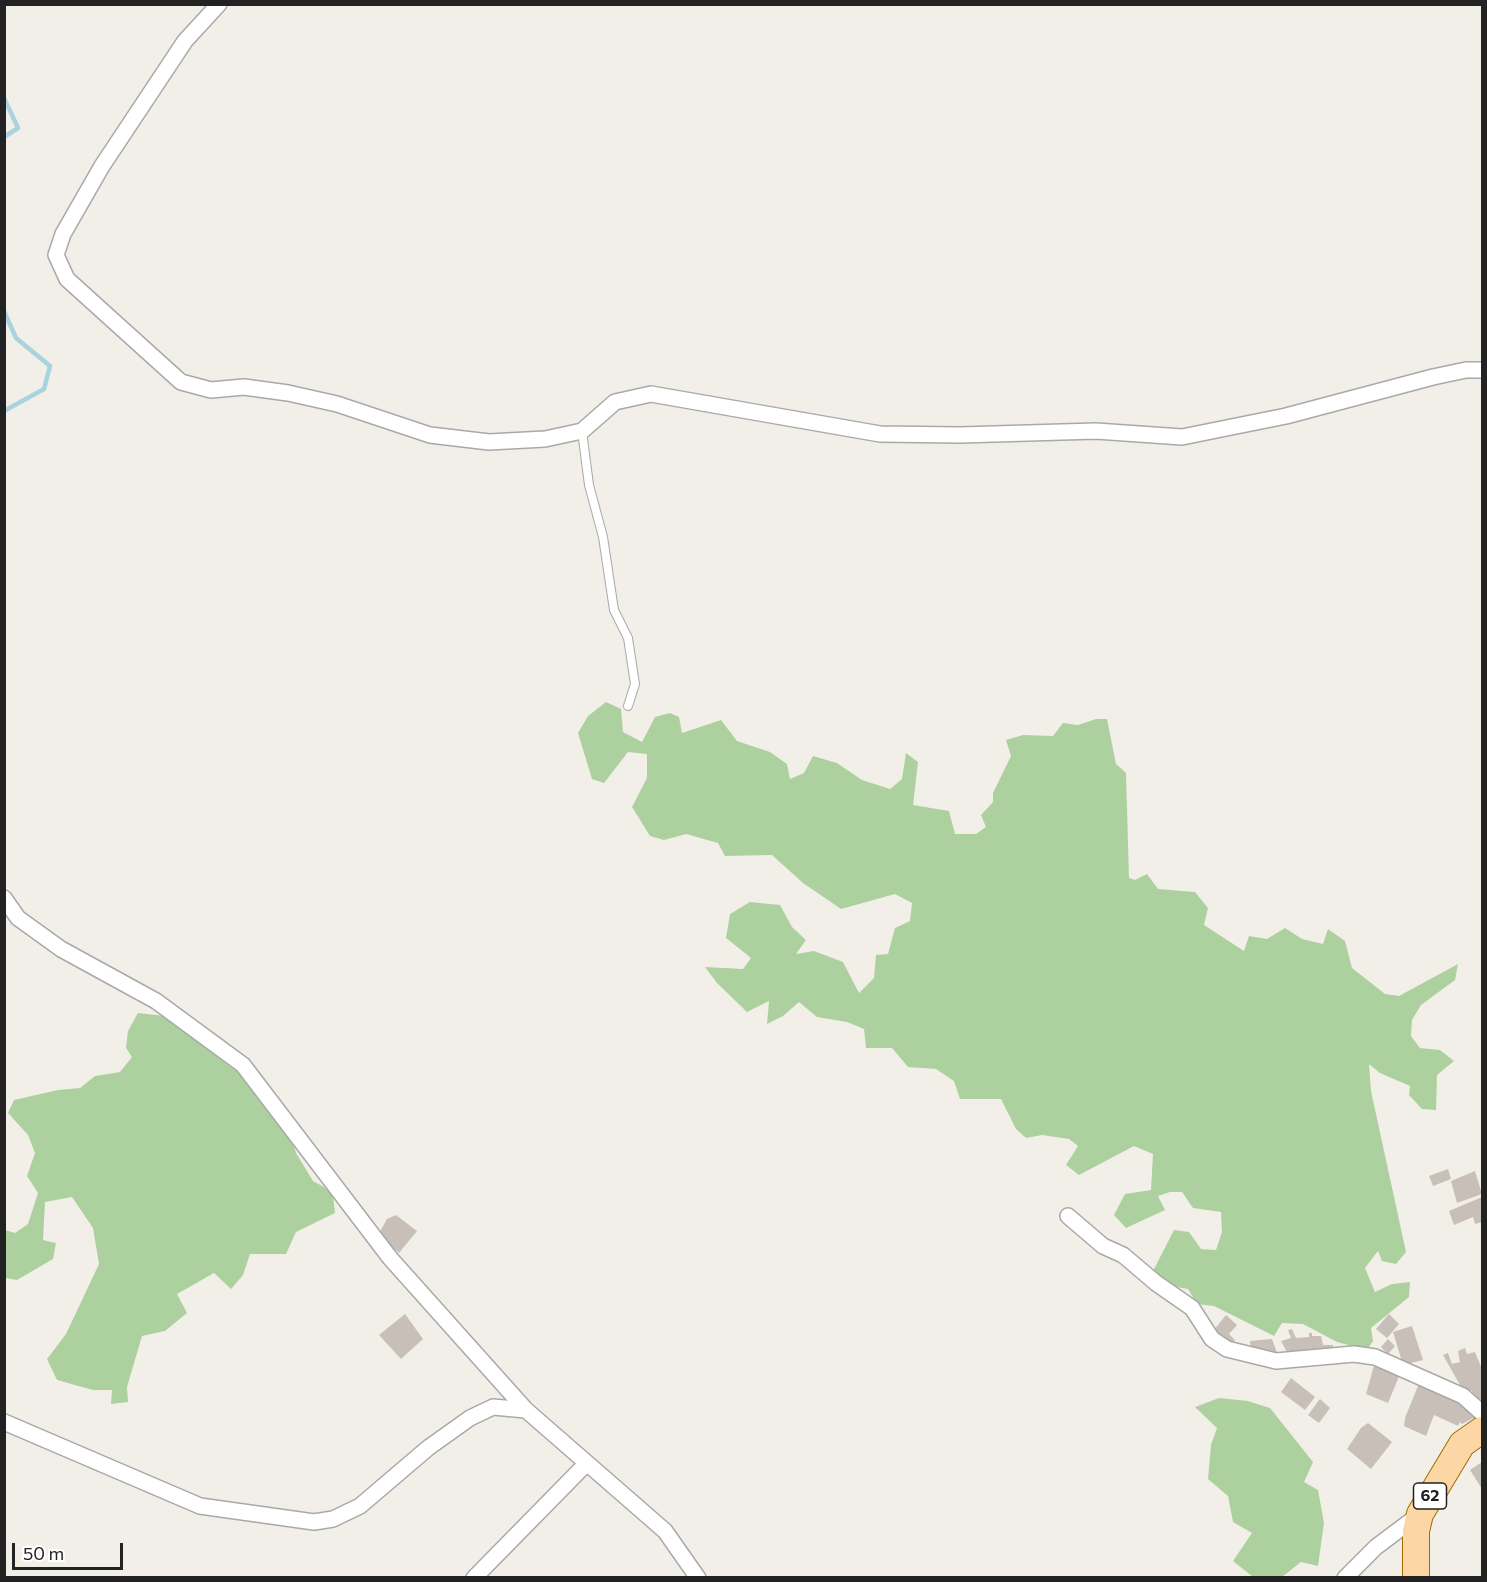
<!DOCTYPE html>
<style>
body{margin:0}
#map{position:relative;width:1487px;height:1582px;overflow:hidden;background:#f2efe9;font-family:Commissioner,sans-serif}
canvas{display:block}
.frame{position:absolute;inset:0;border:6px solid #222;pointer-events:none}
.scale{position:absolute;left:12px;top:1543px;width:111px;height:27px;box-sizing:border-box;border:3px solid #222;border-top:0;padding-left:8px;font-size:18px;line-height:21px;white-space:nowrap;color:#222;-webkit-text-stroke:4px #fff;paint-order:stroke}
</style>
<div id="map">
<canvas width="1487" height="1582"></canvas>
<div class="frame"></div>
<div class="scale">50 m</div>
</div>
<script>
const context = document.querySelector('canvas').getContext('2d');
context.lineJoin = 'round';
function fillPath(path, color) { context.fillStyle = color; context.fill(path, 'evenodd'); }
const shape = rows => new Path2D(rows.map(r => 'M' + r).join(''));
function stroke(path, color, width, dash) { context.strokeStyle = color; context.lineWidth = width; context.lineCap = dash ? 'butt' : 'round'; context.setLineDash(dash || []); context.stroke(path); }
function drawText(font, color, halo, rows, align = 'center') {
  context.font = font + ' Commissioner,sans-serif'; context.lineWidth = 4.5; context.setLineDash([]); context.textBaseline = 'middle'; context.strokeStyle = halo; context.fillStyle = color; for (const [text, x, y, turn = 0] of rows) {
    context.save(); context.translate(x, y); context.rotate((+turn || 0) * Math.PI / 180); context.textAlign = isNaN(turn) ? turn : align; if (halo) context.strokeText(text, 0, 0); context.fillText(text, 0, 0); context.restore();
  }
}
fillPath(shape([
 [606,702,621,709,623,732,642,742,655,717,670,713,679,717,682,733,721,720,737,741,770,752,787,764,790,779,804,773,813,756,837,763,862,780,890,789,902,779,906,753,918,762,913,805,949,811,955,834,976,834,986,827,981,815,993,802,993,793,1011,756,1006,740,1023,735,1053,736,1063,723,1078,725,1096,719,1107,719,1116,764,1126,773,1129,878,1135,880,1147,874,1158,889,1195,892,1208,908,1204,925,1244,951,1249,936,1267,939,1285,928,1302,939,1323,944,1328,929,1345,941,1352,968,1385,994,1399,996,1458,964,1455,980,1421,1005,1412,1020,1411,1036,1420,1048,1440,1050,1454,1061,1437,1075,1436,1110,1422,1109,1409,1095,1410,1086,1380,1073,1369,1064,1371,1091,1406,1252,1396,1264,1382,1261,1378,1251,1365,1268,1375,1292,1392,1284,1410,1282,1409,1297,1371,1328,1373,1341,1367,1350,1337,1342,1303,1324,1282,1323,1274,1336,1214,1306,1197,1304,1188,1289,1171,1286,1153,1271,1174,1230,1189,1232,1201,1249,1216,1250,1222,1232,1221,1212,1193,1208,1182,1192,1170,1192,1158,1196,1165,1210,1126,1228,1114,1215,1125,1194,1151,1190,1153,1154,1134,1146,1079,1175,1066,1165,1078,1146,1069,1139,1042,1135,1026,1138,1016,1129,1001,1099,960,1099,954,1081,936,1069,908,1067,892,1048,866,1048,864,1029,847,1022,817,1017,799,1002,783,1016,767,1024,769,1001,747,1012,717,983,705,967,743,969,751,958,726,938,730,914,750,902,780,905,792,927,806,940,796,954,814,951,843,962,859,993,874,978,876,955,888,954,895,928,910,921,912,903,895,894,841,909,803,883,772,855,725,856,718,843,686,834,664,840,650,836,632,807,647,778,647,754,628,752,604,783,592,779,578,733,588,716],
 [138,1013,165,1016,220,1051,225,1063,245,1077,289,1130,296,1153,313,1181,324,1187,333,1196,335,1213,296,1232,286,1254,250,1254,243,1275,231,1289,214,1273,177,1294,187,1313,165,1331,142,1336,127,1387,128,1402,111,1404,112,1390,93,1390,57,1380,47,1359,66,1334,99,1264,93,1228,72,1197,45,1202,43,1240,56,1243,53,1259,17,1280,5,1278,5,1230,15,1233,28,1224,38,1193,27,1176,35,1153,28,1135,8,1113,14,1100,58,1090,80,1088,95,1076,120,1072,132,1057,126,1048,128,1031],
 [1219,1398,1248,1401,1270,1408,1313,1462,1304,1482,1318,1490,1324,1523,1318,1566,1301,1562,1282,1577,1253,1577,1233,1561,1252,1533,1233,1522,1228,1496,1208,1479,1211,1445,1217,1428,1195,1407]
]), '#add19e');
stroke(shape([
 [4,98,18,128,4,137],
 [4,311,16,338,50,366,44,389,4,411]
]), '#aad3df', 4.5);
fillPath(shape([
 [1448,1169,1451,1179,1433,1186,1429,1176],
 [1475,1171,1482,1194,1457,1203,1451,1181],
 [1482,1197,1482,1222,1475,1224,1473,1217,1454,1225,1449,1211],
 [396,1215,417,1231,399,1253,378,1235,387,1219],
 [405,1314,423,1339,401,1359,379,1335],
 [1389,1314,1399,1324,1387,1338,1376,1329],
 [1226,1315,1237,1325,1229,1334,1235,1340,1232,1346,1213,1331],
 [1412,1326,1423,1360,1403,1365,1393,1332],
 [1292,1329,1296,1338,1309,1337,1309,1333,1312,1333,1312,1336,1321,1336,1323,1345,1333,1345,1333,1351,1288,1354,1281,1341,1291,1338,1288,1330],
 [1272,1339,1277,1353,1252,1354,1250,1341],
 [1388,1339,1395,1346,1388,1354,1381,1347],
 [1465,1348,1467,1354,1475,1352,1482,1369,1482,1407,1471,1390,1464,1392,1443,1355,1448,1353,1452,1364,1460,1362,1458,1351],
 [1375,1362,1400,1374,1388,1403,1366,1394],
 [1291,1378,1315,1397,1305,1410,1281,1392],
 [1420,1381,1481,1414,1462,1424,1460,1422,1458,1426,1434,1415,1426,1436,1404,1426,1405,1418],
 [1320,1399,1330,1408,1319,1423,1308,1415],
 [1368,1423,1392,1442,1371,1469,1347,1449,1361,1428],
 [1482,1462,1482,1489,1470,1470]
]), '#c7bfb8');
const lane = shape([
 [582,431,589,485,603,537,614,610,628,638,635,684,628,706]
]);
const street = shape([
 [219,4,185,41,102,166,63,234,56,255,67,279,181,382,211,390,244,387,288,393,337,404,430,435,489,442,545,439,582,431,615,402,651,394,880,434,960,435,1096,431,1182,437,1286,416,1433,377,1466,370,1482,370],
 [4,898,18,918,61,949,156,1001,243,1065,390,1258,526,1410,665,1531,698,1578],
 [1068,1216,1103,1246,1123,1255,1156,1283,1192,1308,1212,1339,1227,1349,1276,1361,1354,1354,1375,1357,1463,1396,1482,1413],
 [4,1422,200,1506,314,1522,333,1519,360,1506,428,1448,470,1418,493,1407,526,1410],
 [474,1578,587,1463],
 [1345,1578,1376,1547,1420,1514]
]);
const primary = shape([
 [1416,1578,1416,1531,1420,1514,1462,1444,1482,1430]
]);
stroke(lane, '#a9a9a9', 10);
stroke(street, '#a9a9a9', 18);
stroke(primary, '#a06b00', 28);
stroke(lane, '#fff', 8);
stroke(street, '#fff', 15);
stroke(primary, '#fcd6a4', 26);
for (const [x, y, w] of [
 [1430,1496,33]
]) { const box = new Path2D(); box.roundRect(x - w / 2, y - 13, w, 26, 4.5); context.fillStyle = '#fff'; context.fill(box); stroke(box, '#222', 1.5); }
drawText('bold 16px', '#222', null, [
 ["62",1430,1496]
]);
</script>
